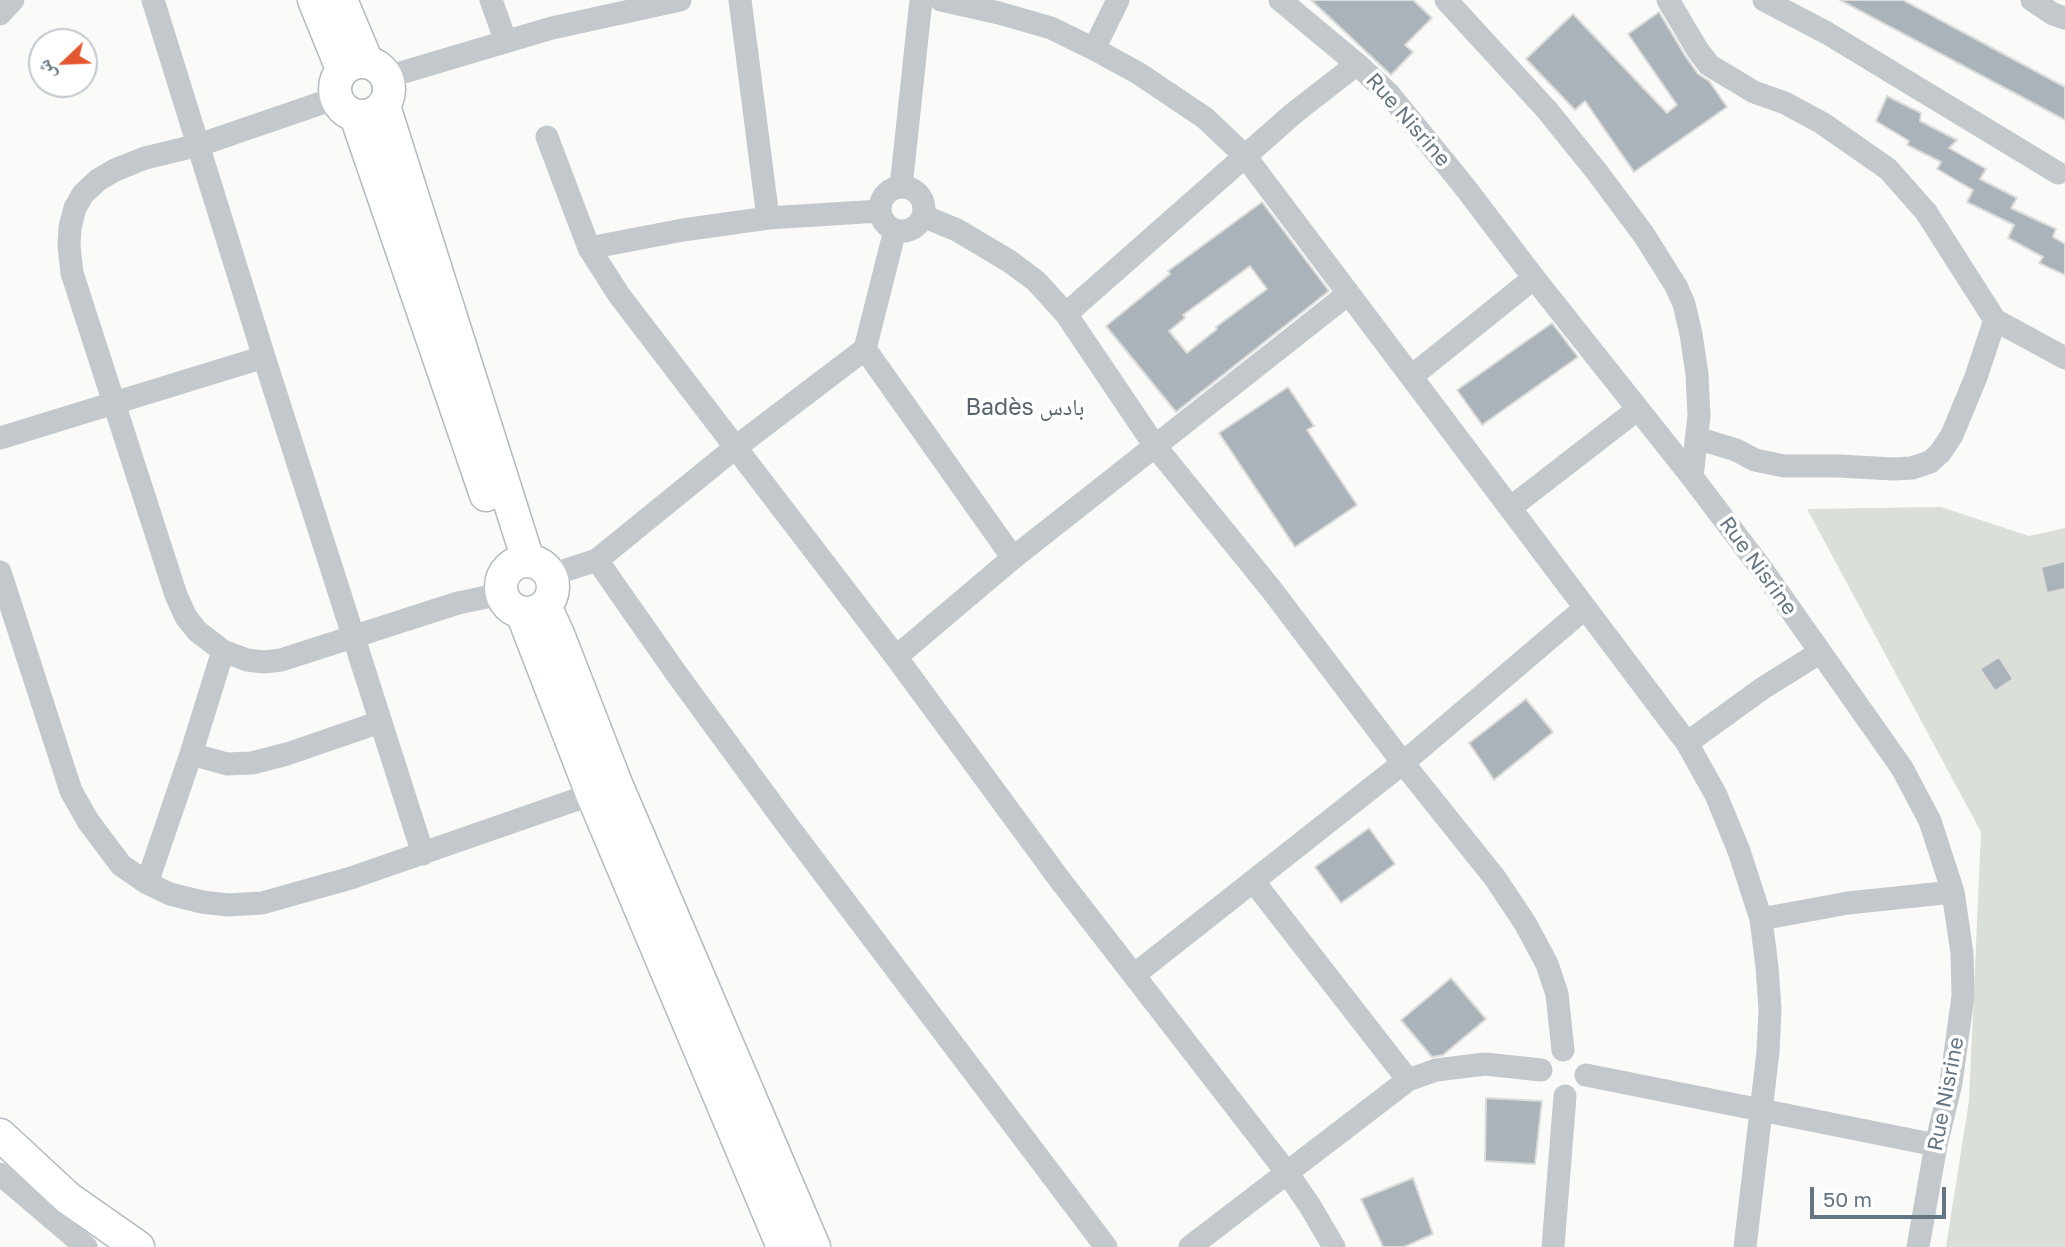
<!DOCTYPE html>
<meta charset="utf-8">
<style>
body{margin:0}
#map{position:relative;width:2065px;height:1247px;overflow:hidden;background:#fafaf8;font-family:"Golos Text","Noto Naskh Arabic",sans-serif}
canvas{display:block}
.north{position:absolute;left:28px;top:28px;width:70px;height:70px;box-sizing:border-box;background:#fff;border:2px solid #c1c8cd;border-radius:50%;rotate:247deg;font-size:19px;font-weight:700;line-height:28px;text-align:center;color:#657683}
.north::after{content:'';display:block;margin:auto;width:24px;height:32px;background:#e4572e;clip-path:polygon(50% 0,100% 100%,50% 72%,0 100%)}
.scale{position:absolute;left:1810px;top:1187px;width:136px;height:32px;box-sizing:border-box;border:4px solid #657683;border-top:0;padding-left:9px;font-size:21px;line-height:24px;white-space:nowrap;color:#657683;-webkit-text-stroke:5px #fff;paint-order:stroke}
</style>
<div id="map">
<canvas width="2065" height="1247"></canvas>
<div class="north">ش</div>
<div class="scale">50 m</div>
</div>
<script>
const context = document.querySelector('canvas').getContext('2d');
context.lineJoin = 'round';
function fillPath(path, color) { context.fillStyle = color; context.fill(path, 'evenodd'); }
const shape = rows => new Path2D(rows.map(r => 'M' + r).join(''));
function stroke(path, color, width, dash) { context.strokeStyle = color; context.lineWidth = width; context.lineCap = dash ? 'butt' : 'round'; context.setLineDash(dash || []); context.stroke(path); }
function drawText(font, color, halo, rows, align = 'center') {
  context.font = font + ' "Golos Text","Noto Naskh Arabic",sans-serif'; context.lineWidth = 7; context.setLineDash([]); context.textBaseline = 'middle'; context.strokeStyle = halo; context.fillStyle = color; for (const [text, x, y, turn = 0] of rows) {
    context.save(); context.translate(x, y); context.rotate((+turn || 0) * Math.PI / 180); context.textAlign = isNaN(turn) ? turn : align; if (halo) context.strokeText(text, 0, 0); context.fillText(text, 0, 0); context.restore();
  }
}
fillPath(shape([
 [1941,507,2029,536,2065,528,2065,1247,1946,1247,1969,1101,1981,832,1807,509]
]), '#dadfd7');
const building = shape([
 [1311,0,1413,0,1432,18,1405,45,1413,52,1391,75,1311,0],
 [1840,0,1903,0,2065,87,2065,120,1840,0],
 [1659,12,1686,57,1698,74,1709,81,1727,107,1634,172,1585,101,1575,110,1526,59,1573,14,1667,113,1677,105,1628,34,1659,12],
 [1887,96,1921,113,1920,121,1957,140,1949,148,1986,169,1980,179,2017,198,2011,208,2056,229,2053,237,2065,244,2065,275,2039,263,2043,257,2008,238,2014,225,1967,202,1973,190,1937,169,1941,162,1907,145,1909,141,1876,121,1887,96],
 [1262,202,1329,291,1176,412,1106,326,1170,274,1168,271,1262,202],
 [1250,266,1267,289,1216,327,1217,329,1187,353,1169,331,1185,318,1183,315,1250,266],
 [1552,323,1578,357,1482,425,1457,390,1552,323],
 [1288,387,1314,426,1307,430,1357,505,1295,547,1219,433,1288,387],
 [2065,561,2065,589,2047,593,2041,567,2065,561],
 [1999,657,2013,679,1995,691,1980,669,1999,657],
 [1526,699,1553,732,1494,780,1469,743,1526,699],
 [1369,828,1395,864,1341,903,1315,867,1369,828],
 [1451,978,1486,1019,1443,1055,1432,1057,1401,1020,1451,978],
 [1486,1098,1542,1101,1535,1164,1485,1161,1486,1098],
 [1413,1178,1433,1234,1404,1247,1383,1247,1361,1199,1413,1178]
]);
fillPath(building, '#aab3b9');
stroke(building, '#dcdcda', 2);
const secondary = shape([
 [314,0,342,69],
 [341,0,367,62],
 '335 89a27 27 0 1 1 54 0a27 27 0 1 1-54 0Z',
 [384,106,528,560],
 [356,116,486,495],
 '501 587a26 26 0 1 1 52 0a26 26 0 1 1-52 0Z',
 [545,606,558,634,617,786,814,1247],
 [522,613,592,794,783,1247],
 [0,1135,68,1198,138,1247]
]);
stroke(secondary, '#b3babf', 35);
stroke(shape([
 [153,0,264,357,423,854],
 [491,0,506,42],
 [740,0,768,218],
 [941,0,999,13,1051,28,1094,49,1138,73,1205,118,1245,156,1687,743,1716,795,1739,851,1761,919,1767,967,1770,1009,1768,1052,1745,1247],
 [1280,0,1357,64,1389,94,1464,186,1534,278,1692,477,1764,572,1902,768,1930,821,1953,892,1962,953,1963,996,1951,1083,1936,1145,1918,1247],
 [1446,0,1547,110,1597,172,1644,235,1676,286,1684,304,1691,334,1697,374,1699,416,1692,477],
 [1668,0,1697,49,1709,65,1754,92,1785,103,1822,123,1888,169,1926,212,1995,320,2065,358],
 [1764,0,1827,33,2058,173],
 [2032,0,2053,14,2065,18],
 [0,14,13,0],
 [1094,49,1118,0],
 [387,77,552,28,680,0],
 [547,137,589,248,619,295,896,657,1060,880,1288,1174,1310,1206,1334,1247],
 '880 209a22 22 0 1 1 44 0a22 22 0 1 1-44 0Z',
 [901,187,921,0],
 [923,216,957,230,1009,261,1036,281,1066,314,1155,446,1271,589,1403,763,1495,878,1525,923,1547,964,1557,994,1563,1050],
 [589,248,683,230,768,218,880,211],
 [1066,314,1294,113,1357,64],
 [865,349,1013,558],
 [1412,376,1534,278],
 [0,438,264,357],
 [1697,438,1736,450,1755,460,1784,466,1839,466,1893,469,1912,468,1930,462,1940,453,1952,435,1976,377,1995,320],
 [1510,508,1638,409],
 [597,560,676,673,785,822,1106,1247],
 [0,572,71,791,88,821,121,865,147,883,170,894,202,902,228,905,262,903,351,878,604,790],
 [551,575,597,560,736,447,865,349,895,230],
 [223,651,197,631,186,617,176,595,72,273,69,246,70,227,75,208,83,194,98,180,115,170,145,158,199,145,336,98],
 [896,657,1013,558,1348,294],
 [1687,743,1763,688,1819,653],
 [191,754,227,764,252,763,287,754,380,722],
 [1254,882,1408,1080],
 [147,883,191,754,223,651,247,660,264,662,281,660,458,603,501,594],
 [1761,919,1848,903,1953,892],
 [1134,975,1403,763,1584,609],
 [1586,1075,1936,1145],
 [0,1174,86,1247],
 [1190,1247,1408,1080,1436,1070,1485,1064,1541,1070],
 [1553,1247,1565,1096]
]), '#c3c8cc', 23);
stroke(secondary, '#fff', 32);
drawText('21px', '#657683', '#fff', [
 ["Rue Nisrine",1408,120,49],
 ["Rue Nisrine",1758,566,54],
 ["Rue Nisrine",1946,1094,-79]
]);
drawText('23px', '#57646e', '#fff', [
 ["Badès بادس",1025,408]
]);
</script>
